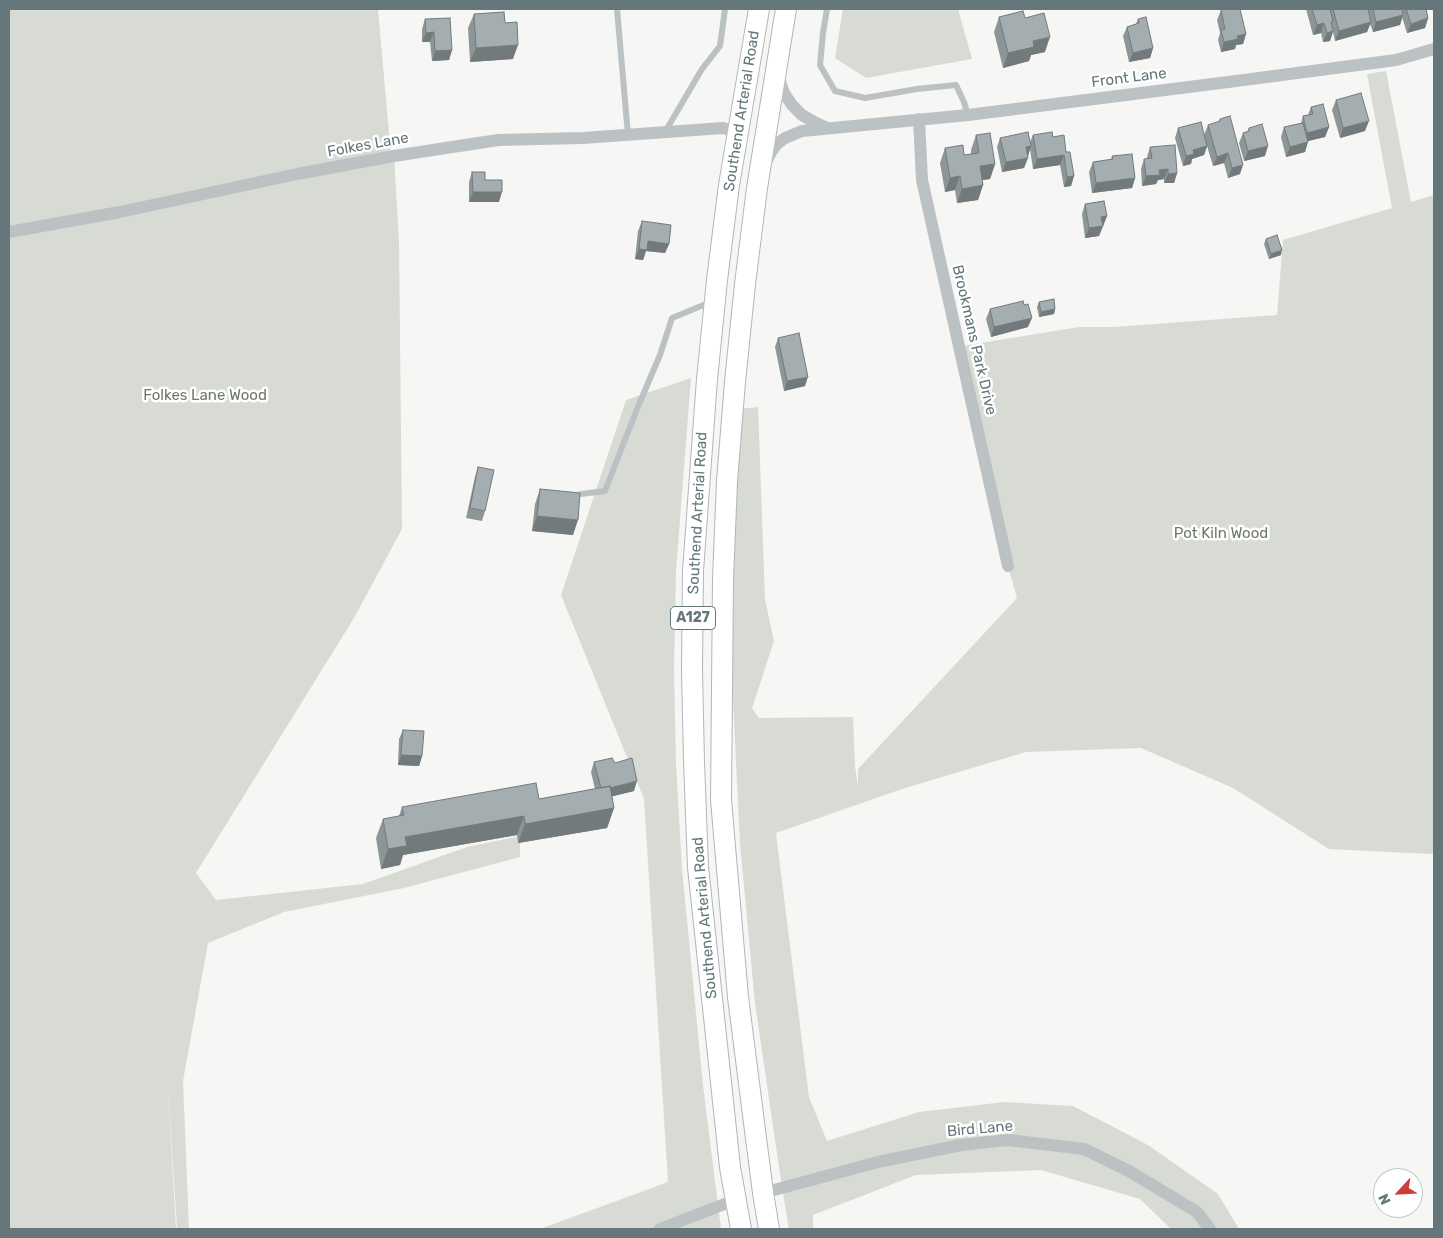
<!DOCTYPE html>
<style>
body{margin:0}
#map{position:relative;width:1443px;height:1238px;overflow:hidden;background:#f6f6f4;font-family:Rubik,sans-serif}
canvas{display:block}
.frame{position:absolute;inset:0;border:10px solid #65777b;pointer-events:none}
.north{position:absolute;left:1373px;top:1168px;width:50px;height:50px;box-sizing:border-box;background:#fff;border:1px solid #c1c9ca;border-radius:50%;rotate:245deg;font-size:14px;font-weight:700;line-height:20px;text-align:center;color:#65777b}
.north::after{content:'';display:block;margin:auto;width:18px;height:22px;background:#cc3e3e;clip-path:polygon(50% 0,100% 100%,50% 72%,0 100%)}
</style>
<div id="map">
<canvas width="1443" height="1238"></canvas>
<div class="frame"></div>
<div class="north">N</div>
</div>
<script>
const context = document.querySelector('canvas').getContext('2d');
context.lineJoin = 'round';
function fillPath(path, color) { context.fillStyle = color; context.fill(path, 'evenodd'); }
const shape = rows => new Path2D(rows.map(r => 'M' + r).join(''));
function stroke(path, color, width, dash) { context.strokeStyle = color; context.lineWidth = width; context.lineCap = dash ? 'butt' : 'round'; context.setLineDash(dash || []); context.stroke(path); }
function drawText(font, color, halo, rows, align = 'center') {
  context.font = font + ' Rubik,sans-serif'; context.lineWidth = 5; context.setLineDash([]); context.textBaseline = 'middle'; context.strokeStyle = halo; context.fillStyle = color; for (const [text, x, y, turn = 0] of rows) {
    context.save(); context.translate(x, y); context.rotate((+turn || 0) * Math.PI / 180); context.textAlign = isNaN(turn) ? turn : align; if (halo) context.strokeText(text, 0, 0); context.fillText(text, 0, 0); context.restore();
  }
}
fillPath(shape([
 [9,9,378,9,391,156,394,156,399,241,402,529,354,618,196,873,216,900,363,884,467,847,520,836,520,857,404,888,284,912,208,943,183,1081,189,1229,177,1229,167,1074,176,1229,9,1229],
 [843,9,958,9,972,59,866,78,835,58],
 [1386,71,1411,202,1434,195,1434,853,1430,854,1329,849,1233,788,1141,748,1026,752,905,788,776,833,809,1097,827,1141,919,1112,1004,1102,1073,1106,1148,1145,1218,1194,1239,1229,1171,1229,1140,1199,1041,1170,916,1175,813,1215,813,1229,789,1229,782,1188,755,1003,740,844,731,659,739,409,758,407,765,599,774,641,752,708,759,718,853,717,855,766,858,787,858,769,1017,598,1008,566,962,346,1079,327,1114,327,1277,315,1283,240,1392,208,1367,74],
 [691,378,676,571,674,670,676,763,682,869,703,1085,721,1229,540,1229,668,1182,644,799,561,595,626,400]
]), '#d8dbd4');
const trunk = shape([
 [741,1229,730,1167,698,867,694,762,692,669,693,571,707,379,717,280,729,185,759,9],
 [769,1229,763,1193,738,997,721,800,723,579,727,481,735,382,745,284,757,188,786,9]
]);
stroke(trunk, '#b2b6b8', 22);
stroke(shape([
 [617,9,628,135],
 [827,9,823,33,820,65,835,91,865,98,917,89,956,85,964,102,968,115],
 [665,132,702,69,720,46,725,9],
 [581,494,605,491,637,409,660,355,672,318,711,302]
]), '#bcc1c3', 6);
stroke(shape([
 [778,76,784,93,792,105,802,115,814,122,825,127],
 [919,119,922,180,1008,566],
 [766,162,771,152,777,144,785,138,802,131,968,115,1236,81,1396,60,1434,49],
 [9,232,120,212,297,174,394,156,498,140,583,138,723,128,737,132],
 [763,1193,878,1162,961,1145,1008,1140,1084,1149,1129,1171,1197,1212,1210,1229],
 [660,1229,735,1200]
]), '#bcc1c3', 12);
stroke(trunk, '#fff', 20);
fillPath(shape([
 [1306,9,1426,9,1428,18,1425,28,1407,33,1402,17,1400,25,1373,32,1370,24,1367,32,1335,41,1333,32,1330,41,1323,42,1321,33,1313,35],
 [1221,10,1246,34,1243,44,1236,45,1235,49,1221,52,1218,40,1220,33,1217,20],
 [474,14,505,23,513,59,470,62,468,28],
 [999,17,1025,18,1045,52,1031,55,1029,61,1003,68,994,32],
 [425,19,452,50,449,60,432,61,430,42,422,42,422,29],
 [1138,19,1153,48,1150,58,1129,62,1123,36,1127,27,1136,24],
 [1336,100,1365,131,1340,138,1332,110],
 [1311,107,1329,127,1325,137,1308,141,1305,152,1286,157,1281,137,1284,127,1301,123,1303,116,1308,115],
 [1220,119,1240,174,1228,178,1224,163,1213,166,1207,146,1204,155,1192,159,1191,164,1183,166,1175,138,1178,128,1204,135,1208,125,1218,122],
 [1249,128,1265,156,1244,161,1239,143,1243,133,1247,132],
 [976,135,995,164,990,179,982,180,983,185,978,200,957,203,955,190,945,192,940,163,945,148,964,155,971,154,971,150],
 [1033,135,1053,137,1066,152,1074,176,1071,186,1064,187,1060,165,1033,169,1030,149,1024,168,1002,172,997,147,1000,138,1030,142],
 [1150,147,1177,173,1174,183,1164,183,1164,179,1158,180,1156,184,1142,186,1141,169,1144,159,1147,159,1147,157],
 [1112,156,1135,178,1132,188,1092,193,1089,172,1093,162,1111,160],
 [472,172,485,180,499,202,469,202,469,182],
 [1085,204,1107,216,1099,236,1085,238,1082,214],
 [642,221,669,244,665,253,646,251,643,260,635,259,638,231],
 [1266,239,1281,255,1269,259,1264,244],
 [1039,302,1055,309,1054,314,1039,317,1037,307],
 [1024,305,1028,327,991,337,986,319,990,309],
 [778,338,805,386,784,391,775,347],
 [478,467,485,511,482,521,466,518,475,477],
 [540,489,573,535,532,531,535,504],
 [403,730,422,756,419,766,398,765,399,739],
 [594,762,634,791,612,796,614,808,607,828,518,843,517,835,403,855,400,865,381,869,376,838,383,819,399,816,402,807,539,799,595,789,591,772]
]), '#8d9697');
fillPath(shape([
 [1403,15,1400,25,1373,32,1376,22],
 [1428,18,1425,28,1407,33,1411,24],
 [1371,22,1367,32,1335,41,1339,31],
 [1324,23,1321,33,1313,35,1317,25],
 [1333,31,1330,41,1323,42,1327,33],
 [434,32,430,42,422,42,426,33],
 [1246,34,1243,44,1236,45,1235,49,1221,52,1224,42,1237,36],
 [1050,37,1045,52,1031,55,1029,61,1003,68,1008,53,1033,41],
 [518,45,513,59,470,62,476,48],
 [1153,48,1150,58,1129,62,1133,53],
 [452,50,449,60,432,61,435,51],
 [1369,121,1365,131,1340,138,1343,128],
 [1329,127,1325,137,1304,142,1307,133],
 [1308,142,1305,152,1286,157,1290,147],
 [1031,146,1028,156,1026,147],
 [1207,146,1204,155,1192,159,1191,164,1183,166,1186,156,1193,150],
 [1268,146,1265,156,1244,161,1248,151],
 [1228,153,1224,163,1213,166,1217,157],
 [1064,155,1060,165,1033,169,1037,159],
 [1028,158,1024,168,1002,172,1006,162],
 [995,164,990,179,975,181,980,166],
 [1243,165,1240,174,1228,178,1232,168],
 [1168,169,1164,179,1158,180,1156,184,1142,186,1146,176,1159,170],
 [1177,173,1174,183,1164,183,1168,174],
 [960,176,955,190,945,192,950,178],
 [1074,176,1071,186,1064,187,1067,177],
 [1135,178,1132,188,1092,193,1096,183],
 [983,185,978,200,957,203,962,189],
 [473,192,502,192,499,202,469,202],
 [1107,216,1103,226,1098,227,1103,226,1099,236,1085,238,1089,228,1101,217],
 [648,241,669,244,665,253,646,251,643,260,635,259,639,249],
 [1282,250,1281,255,1269,259,1271,254],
 [1055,309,1054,314,1039,317,1041,312],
 [1032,318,1028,327,991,337,994,327],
 [808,377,805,386,784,391,787,381],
 [537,516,578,520,573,535,532,531],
 [401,755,422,756,419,766,398,765],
 [637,781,634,791,598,800,601,790],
 [614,808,607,828,518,843,525,824],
 [524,816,517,835,403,855,400,865,381,869,388,849,405,837]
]), '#737a7b');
const building = shape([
 [1225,9,1240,9,1246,34,1237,36,1238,39,1224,42,1221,30,1225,29,1221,10,1225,9],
 [1312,9,1330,9,1333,21,1331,22,1333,31,1327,33,1324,23,1317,25,1312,9],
 [1333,9,1368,9,1371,22,1339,31,1333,9],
 [1373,9,1402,9,1403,15,1376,22,1373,9],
 [1406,9,1426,9,1428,18,1411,24,1406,9],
 [1023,11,1025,18,1044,13,1050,37,1033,41,1034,47,1008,53,999,17,1023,11],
 [504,12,505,23,517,22,518,45,476,48,474,14,504,12],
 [1146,17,1153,48,1133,53,1127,27,1139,23,1138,19,1146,17],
 [450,18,452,50,435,51,434,32,426,33,425,19,450,18],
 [1361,93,1369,121,1343,128,1336,100,1361,93],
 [1323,104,1329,127,1307,133,1303,116,1313,114,1311,107,1323,104],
 [1230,116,1243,165,1232,168,1228,153,1217,157,1208,125,1220,121,1220,119,1230,116],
 [1201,122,1207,146,1193,150,1194,154,1186,156,1178,128,1201,122],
 [1303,123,1308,142,1290,147,1284,127,1303,123],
 [1262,124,1268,146,1248,151,1243,133,1249,131,1249,128,1262,124],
 [1028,132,1031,146,1026,147,1028,158,1006,162,1000,138,1028,132],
 [1052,132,1053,137,1064,135,1066,152,1070,152,1074,176,1067,177,1064,155,1037,159,1033,135,1052,132],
 [990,133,995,164,980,166,983,185,962,189,960,176,950,178,945,148,963,145,964,155,979,153,976,135,990,133],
 [1175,145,1177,173,1168,174,1168,169,1159,170,1160,175,1146,176,1144,159,1152,158,1150,147,1175,145],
 [1132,154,1135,178,1096,183,1093,162,1113,159,1112,156,1132,154],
 [472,172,485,172,485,180,502,180,502,192,473,192,472,172],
 [1104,201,1107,216,1101,217,1103,226,1089,228,1085,204,1104,201],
 [642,221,671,225,669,244,648,241,647,250,639,249,642,221],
 [1277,235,1282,250,1271,254,1266,239,1277,235],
 [1054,299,1055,309,1041,312,1039,302,1054,299],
 [1023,301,1024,305,1028,304,1032,318,994,327,990,309,1023,301],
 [799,333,808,377,787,381,778,338,799,333],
 [478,467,494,470,485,511,470,508,478,467],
 [540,489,580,493,578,520,537,516,540,489],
 [403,730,424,731,422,756,401,755,403,730],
 [612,758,615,763,632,758,637,781,610,788,610,786,601,788,594,762,612,758],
 [536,783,539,799,610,786,614,808,525,824,524,816,405,837,407,846,388,849,383,819,404,815,402,807,536,783]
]);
fillPath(building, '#a4aeb0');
stroke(building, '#737a7b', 1);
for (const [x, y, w] of [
 [693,618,45]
]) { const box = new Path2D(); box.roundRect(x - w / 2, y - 11.5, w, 23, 4); context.fillStyle = '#fff'; context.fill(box); stroke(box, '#65777b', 1); }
drawText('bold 14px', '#65777b', null, [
 ["A127",693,618]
]);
drawText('15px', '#65777b', '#fff', [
 ["Front Lane",1129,78,-7],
 ["Southend Arterial Road",742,111,-81],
 ["Folkes Lane",368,145,-10],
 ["Brookmans Park Drive",974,340,77],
 ["Southend Arterial Road",698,513,-87],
 ["Southend Arterial Road",705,918,-95],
 ["Bird Lane",980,1129,-5]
]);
drawText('15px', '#6f7967', '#fff', [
 ["Folkes Lane Wood",205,396],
 ["Pot Kiln Wood",1221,534]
]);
</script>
